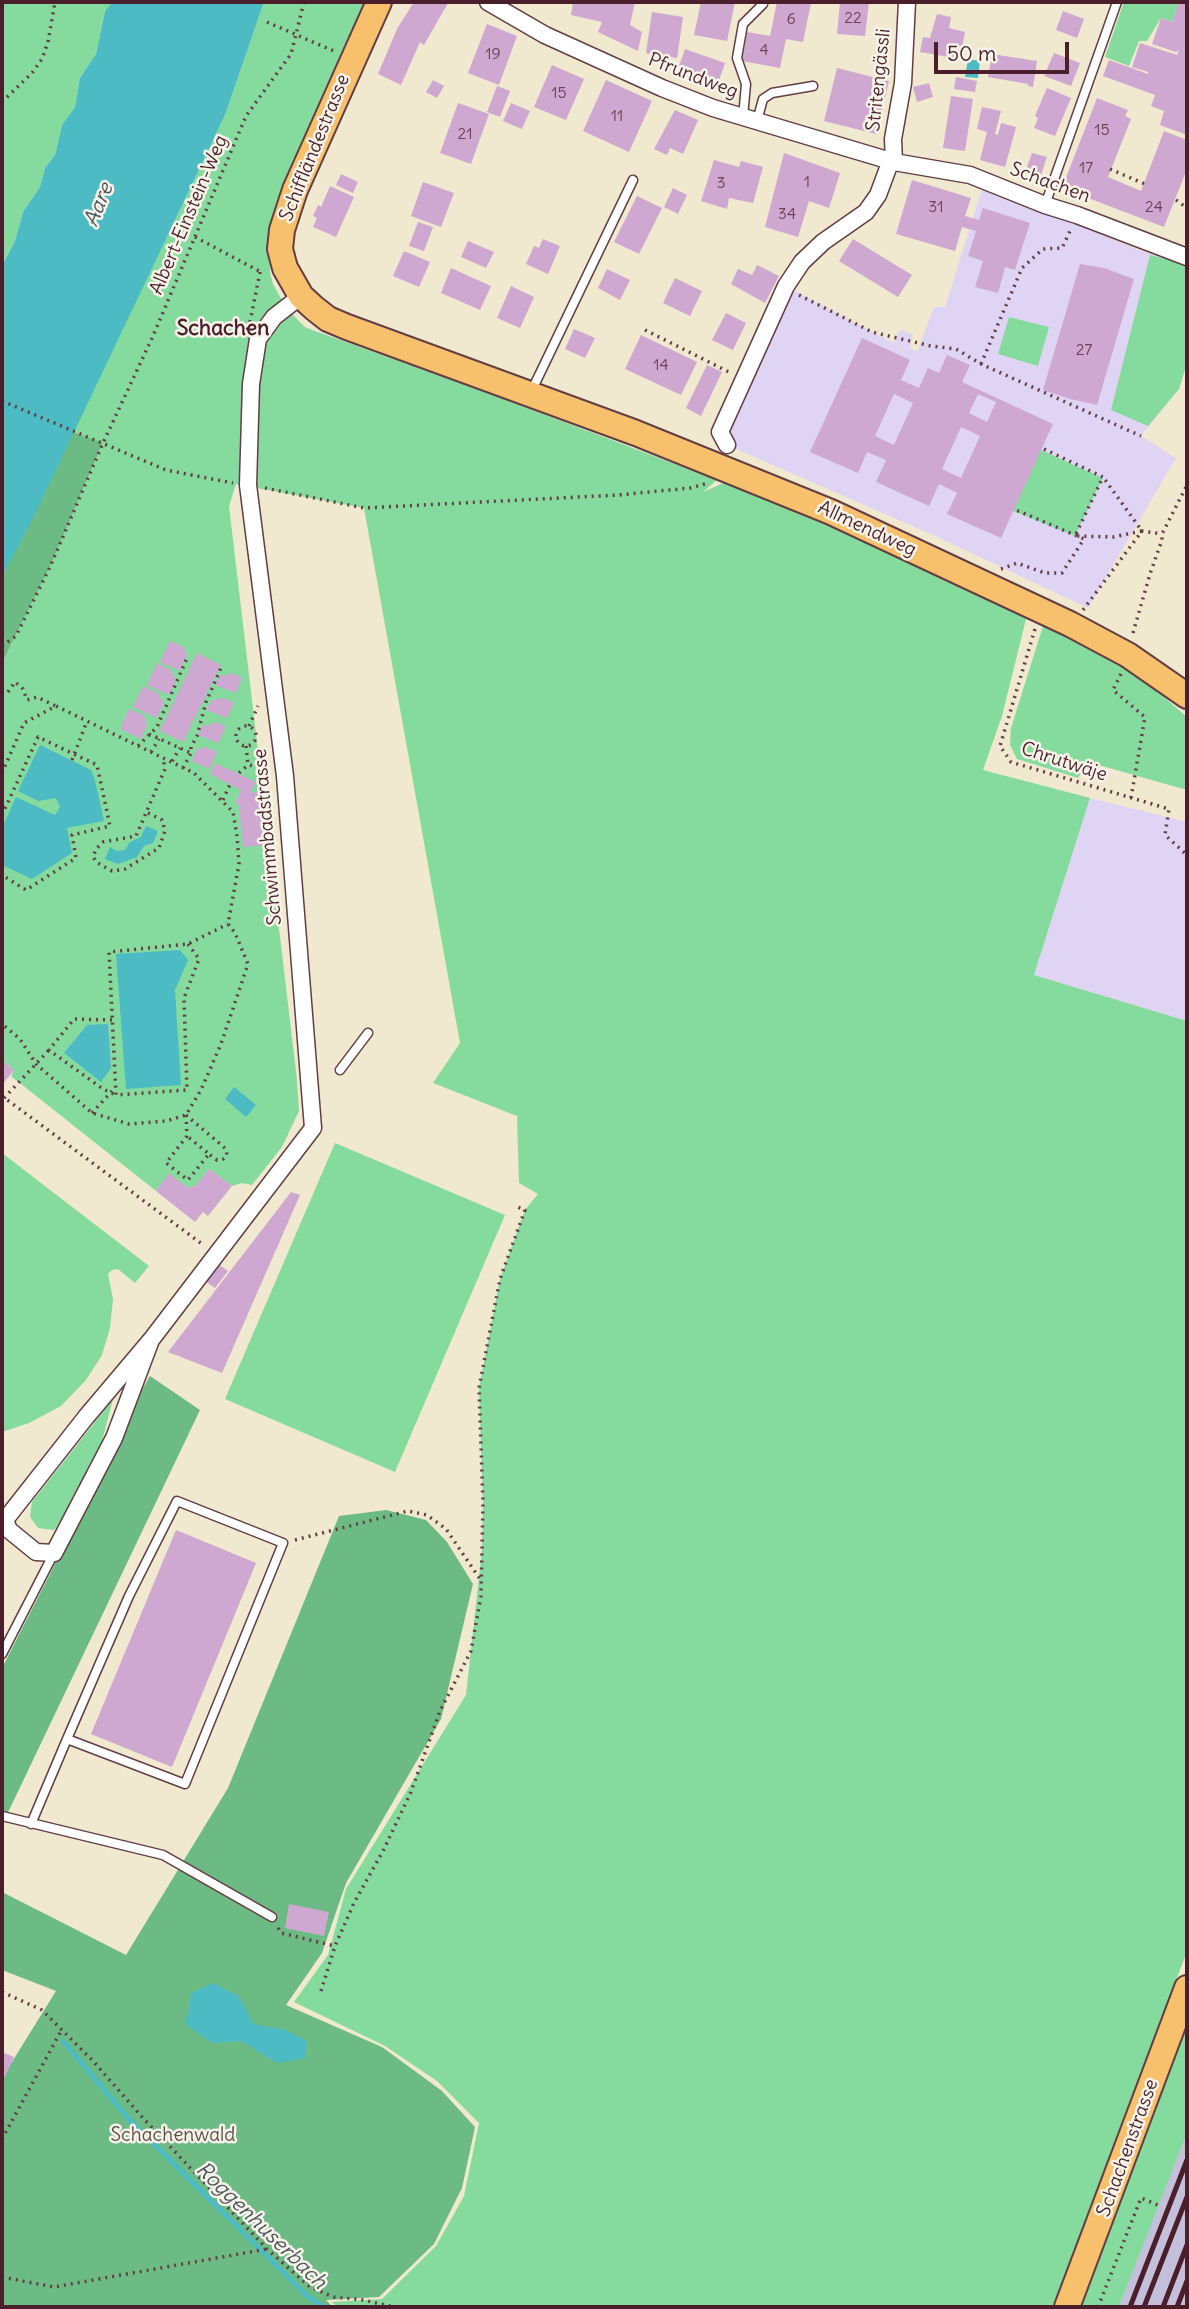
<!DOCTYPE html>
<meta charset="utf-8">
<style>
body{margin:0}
#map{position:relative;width:1189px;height:2309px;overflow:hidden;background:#f0e8cf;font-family:Delius,sans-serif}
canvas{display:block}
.frame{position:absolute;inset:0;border:4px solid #4a1f2b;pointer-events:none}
.scale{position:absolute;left:934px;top:42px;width:135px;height:32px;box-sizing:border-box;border:4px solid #4a1f2b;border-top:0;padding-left:9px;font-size:21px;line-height:24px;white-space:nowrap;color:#4a1f2b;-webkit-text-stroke:5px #f7f3e8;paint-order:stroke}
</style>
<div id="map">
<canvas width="1189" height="2309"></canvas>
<div class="frame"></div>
<div class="scale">50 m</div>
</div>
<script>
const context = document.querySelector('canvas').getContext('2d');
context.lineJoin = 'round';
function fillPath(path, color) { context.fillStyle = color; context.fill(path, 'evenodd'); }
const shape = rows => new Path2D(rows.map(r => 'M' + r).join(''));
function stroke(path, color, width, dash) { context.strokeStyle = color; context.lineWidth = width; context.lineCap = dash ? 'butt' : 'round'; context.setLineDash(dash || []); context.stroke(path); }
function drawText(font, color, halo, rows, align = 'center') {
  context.font = font + ' Delius,sans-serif'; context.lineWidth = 5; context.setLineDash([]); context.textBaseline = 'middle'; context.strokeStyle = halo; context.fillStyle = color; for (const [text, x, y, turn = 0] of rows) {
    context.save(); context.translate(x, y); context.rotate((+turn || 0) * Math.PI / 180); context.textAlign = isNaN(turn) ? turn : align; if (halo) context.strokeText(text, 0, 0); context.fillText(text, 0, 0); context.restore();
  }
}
fillPath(shape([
 [983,186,1136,249,1187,264,1187,363,1179,389,1141,436,1176,458,1088,608,933,535,727,445,720,432,786,286,893,343,900,330,913,334,910,348,917,352,934,307,945,307],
 [1090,798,1187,822,1187,1021,1034,975]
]), '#e0d4f4');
fillPath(shape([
 [1187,2133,1187,2307,1119,2307,1158,2205]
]), '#c4c0db');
fillPath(shape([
 [2,2,112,2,105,11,96,54,80,78,75,107,62,125,55,155,45,168,40,187,23,212,15,241,2,266],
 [264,2,371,2,284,193,269,234,270,272,273,284,286,308,305,327,315,331,477,389,717,480,703,492,726,482,790,506,1027,615,1002,716,983,770,1090,798,1034,975,1187,1021,1187,1951,1055,2307,339,2307,331,2302,382,2299,436,2246,464,2196,479,2123,437,2081,385,2046,294,2002,328,1955,346,1889,466,1695,482,1550,483,1503,479,1388,500,1279,525,1210,538,1194,519,1183,517,1116,433,1083,460,1043,364,508,236,484,229,506,297,1080,299,1111,282,1147,252,1185,242,1183,232,1186,209,1169,195,1186,188,1188,169,1174,156,1191,11,1076,14,1070,2,1060,2,663,50,567,103,444,73,432,225,115],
 [1124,2,1179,2,1172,22,1161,18,1147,41,1139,41,1129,66,1105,57],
 [1150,255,1187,264,1187,363,1179,389,1148,426,1111,410],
 [1009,317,1049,327,1038,366,998,354],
 [1041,450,1103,478,1075,536,1013,511],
 [1043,626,1088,646,1144,680,1187,717,1187,790,1088,762,1078,778,1017,759,1010,745,1011,728],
 [335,1143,505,1215,395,1472,225,1399],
 [2,1153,149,1266,135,1283,118,1269,112,1270,108,1274,113,1299,110,1328,102,1355,86,1380,61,1406,29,1423,2,1432],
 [113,1399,102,1441,67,1513,54,1530,38,1528,30,1517,32,1502],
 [1187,2014,1187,2133,1119,2307,1078,2307]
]), '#85db9e');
fillPath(shape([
 [73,432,103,443,50,567,2,663,2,577],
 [150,1376,200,1410,2,1825,2,1668,52,1570,114,1438],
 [386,1510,426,1520,447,1542,473,1584,441,1719,346,1883,322,1953,286,2005,382,2047,442,2091,475,2127,462,2188,434,2244,379,2297,326,2300,333,2307,2,2307,2,2078,56,1991,2,1970,2,1892,126,1955,228,1788,339,1516]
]), '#6cbb85');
fillPath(shape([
 [112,2,264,2,225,115,35,514,2,577,2,266,15,241,23,212,40,187,45,168,55,155,62,125,75,107,80,78,96,54,105,11],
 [968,59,980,61,978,78,965,77],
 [40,745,91,770,95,780,104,821,67,828,72,853,32,879,2,865,2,828,16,797,55,815,60,807,56,798,38,801,18,791],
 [146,826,158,831,153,843,144,846,137,857,118,864,105,859,110,847,117,851,125,850,130,842,141,837],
 [180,950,188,960,175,990,181,1085,126,1089,116,954],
 [108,1024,111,1068,101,1082,64,1053,87,1025],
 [234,1087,256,1105,246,1117,225,1099],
 [213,1983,239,1996,253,2024,286,2030,307,2041,305,2058,277,2063,241,2041,212,2043,185,2024,192,1993]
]), '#4cbbc3');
stroke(shape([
 [63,2041,128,2118,306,2295,324,2307]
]), '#4cbbc3', 5);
fillPath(shape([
 [414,2,448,3,424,45,420,42,401,85,378,74,397,29],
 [573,2,635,2,630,25,642,32,638,51,598,32,602,22,571,15],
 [701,2,735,2,727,41,694,35],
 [777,2,811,3,803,42,786,39,780,68,742,61,747,32,770,36],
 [840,2,869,2,865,36,837,34],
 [1179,2,1187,2,1187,135,1160,125,1164,111,1151,106,1155,95,1103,76,1109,60,1148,74,1148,72,1132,67,1140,43,1177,55,1179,50,1176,52,1152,44,1161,18,1172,22],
 [1063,11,1084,19,1077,38,1056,30],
 [652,12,683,17,677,58,646,53],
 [937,14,951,17,949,28,965,32,960,59,920,52,923,37,930,38],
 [487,24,517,36,499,85,468,73],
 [685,49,725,63,717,86,677,72],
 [1054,53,1080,63,1071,86,1044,76],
 [992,54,1037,61,1033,87,1028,86,1028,84,988,77],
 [552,65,584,79,566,120,534,107],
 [837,68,889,81,876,134,824,121],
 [956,77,977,81,975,92,954,89],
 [433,80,444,86,437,98,426,92],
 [606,80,652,101,629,152,583,131],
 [929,83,933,97,917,102,913,87],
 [497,86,510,91,500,117,487,112],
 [1047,88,1071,98,1055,136,1034,128,1038,118,1035,116],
 [951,96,973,99,965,151,943,148],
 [1097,98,1128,110,1125,116,1131,119,1108,177,1141,191,1164,131,1187,140,1187,169,1164,227,1062,188],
 [458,103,489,114,471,164,440,153],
 [511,103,530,111,522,129,503,121],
 [982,107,1001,111,995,134,998,135,1001,123,1016,127,1005,167,980,160,987,132,977,129],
 [675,110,698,120,683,154,670,148,667,155,654,149],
 [784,153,840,173,829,208,809,201,798,237,765,227],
 [1032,153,1047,157,1040,178,1025,173],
 [714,160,739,167,741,161,763,167,753,203,729,198,727,209,701,201],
 [341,174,358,182,353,193,336,185],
 [912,180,971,198,965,216,979,220,983,208,1030,223,1015,270,1005,267,998,293,975,287,983,261,968,256,976,231,962,227,955,251,896,234],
 [423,182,454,193,441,227,411,216],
 [330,186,354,197,336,237,313,227,317,218,313,216,318,205,321,207],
 [673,188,687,195,678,214,664,207],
 [637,196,662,208,639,254,614,242],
 [418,222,433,227,424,251,409,246],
 [543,239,560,246,548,274,526,264,534,246,539,248],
 [853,239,912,275,898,297,839,261],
 [468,241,494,252,486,268,461,257],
 [404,251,430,262,419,287,393,276],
 [1080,264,1104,268,1134,279,1097,405,1070,399,1043,390],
 [757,265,779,276,765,303,731,284,738,269,752,275],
 [451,268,491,286,480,310,441,293],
 [607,269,630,280,620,300,598,288],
 [675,278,702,291,690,316,663,303],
 [511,286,534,297,520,328,497,318],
 [726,313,746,323,733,350,712,340],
 [574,329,595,338,585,358,565,349],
 [641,335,697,362,681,395,625,369],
 [862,338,910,360,901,380,919,388,928,368,939,373,947,355,970,365,962,382,1053,424,1001,538,947,514,957,493,939,484,929,506,876,482,886,460,867,452,858,473,810,452],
 [894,394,913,403,894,445,875,436],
 [978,394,996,402,987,422,969,413],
 [961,427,980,436,961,478,942,469],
 [707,365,722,372,701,416,686,408],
 [170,641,184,647,187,656,180,671,160,662],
 [197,653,221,665,183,742,160,731],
 [157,663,171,670,176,681,169,695,147,685],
 [233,673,242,678,236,693,215,685,220,674,224,676],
 [143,686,158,693,164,703,157,718,133,707],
 [224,698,234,703,227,718,206,710,212,700],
 [129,709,144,715,147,725,141,739,120,729],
 [216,722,226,727,218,743,198,735,203,724,207,726],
 [206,747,217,752,209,769,192,761,197,749],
 [215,763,256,782,250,793,263,791,269,845,243,847,239,804,235,803,241,790,210,774],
 [2,1060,14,1070,2,1085],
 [209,1169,232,1186,208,1216,203,1212,195,1222,156,1191,169,1173,188,1188,195,1186],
 [291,1192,300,1195,222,1373,168,1352],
 [218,1264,228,1271,215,1288,205,1281],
 [176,1530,256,1563,172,1767,91,1734],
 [289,1904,329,1912,324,1936,285,1928],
 [2,2052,14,2057,5,2077,2,2075]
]), '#cea8d0');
const lane = shape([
 [743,117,746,84,737,58,743,24,763,4],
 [757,121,763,99,772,93,813,86],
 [1045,205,1117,2],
 [531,392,633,180],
 [340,1070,368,1033],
 [2,1654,54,1553],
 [2,1816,163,1855,272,1917],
 [31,1824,67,1739,129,1596,177,1501,283,1543,185,1784,67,1739]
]);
const street = shape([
 [488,2,545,35,662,88,713,108,894,162,970,175,1045,205,1077,215,1187,257],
 [894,162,893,139,903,83,907,2],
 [727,445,720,432,786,286,802,262,823,242,866,212,878,195,891,160],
 [151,1340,114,1438,54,1553,36,1552,9,1530,5,1520,86,1417,151,1340,313,1128,285,776,248,485,251,384,258,339,274,317,301,296]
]);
const primary = shape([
 [379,2,295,190,282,230,280,249,285,268,301,296,314,308,328,319,347,327,636,433,831,512,1070,624,1128,655,1187,696],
 [1067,2307,1187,1988]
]);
stroke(lane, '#633d44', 11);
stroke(street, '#633d44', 19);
stroke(primary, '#633d44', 28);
stroke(shape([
 [267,22,336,52],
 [2,102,32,73,42,59,48,42,55,2],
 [1110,169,1145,184],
 [1176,200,1187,208],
 [195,237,261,272],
 [799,295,872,332,931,346,956,349,981,364,1141,436],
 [250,322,260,272],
 [645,330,731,373],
 [981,364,1022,268,1043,249,1062,248,1071,229],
 [2,401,166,470,233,483],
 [1044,449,1103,477,1075,536,1113,537,1142,531,1103,477],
 [265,488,364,508,618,495,690,488,705,484],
 [1001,569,1017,563,1045,573,1062,573,1084,539,1016,510],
 [1083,610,1142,531,1162,534],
 [1035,629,1000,746,1011,762,1169,809,1165,835,1187,855],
 [1133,633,1150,574,1162,540,1162,534,1187,485],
 [2,646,16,636,50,567,103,443,153,336,246,116,291,54,304,2],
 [1121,674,1113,690,1145,717,1131,798],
 [8,692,15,682,23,689,27,700,37,697,56,706],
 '236 736a10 10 0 1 1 20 0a10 10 0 1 1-20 0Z',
 [249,726,258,706],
 [149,734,191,753],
 [138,746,157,727,187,658],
 [246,746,248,765],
 [151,752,159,739],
 [72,760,87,721],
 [172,761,180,748],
 [183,768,191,753,191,747,197,736,206,702,221,668],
 [2,773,24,723,56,706,194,773,233,812,237,836,239,864,228,924,235,933,248,964,221,1044,201,1090,186,1115,166,1121,129,1124,92,1113,36,1064,20,1039,2,1024],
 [239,773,248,765,268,768],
 [223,800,230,784],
 [148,813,162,820,165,831,159,848,125,869,112,871,96,862,93,856,97,848,103,842,136,836,165,769,163,758],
 [2,815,38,737,97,765,110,826,72,835,76,858,26,890,2,875],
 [188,944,199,959,184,998,187,1090,116,1095,109,952,188,944,228,924],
 [112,1020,74,1019,49,1050,103,1089,116,1095],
 [2,1096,202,1244],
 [4,1098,49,1050],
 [92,1113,112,1091],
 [186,1115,187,1136,166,1163,188,1180,209,1154,187,1136],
 [186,1115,226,1149,227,1155,223,1159,217,1160,209,1154],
 [295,1540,408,1511,427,1515,446,1529,480,1579],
 [278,1928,281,1933,335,1946],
 [321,1991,335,1946,354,1903,384,1849,411,1792,440,1711,471,1651,481,1596,483,1503,479,1388,500,1279,525,1210,515,1206],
 [2,1992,42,2010,93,2061,143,2118,267,2249,310,2287,334,2297,363,2300,394,2307],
 [2,2139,61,2031],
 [2,2277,54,2287,267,2249],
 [1098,2307,1141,2198,1158,2205]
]), '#633d44', 3.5, [2, 5]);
stroke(lane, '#fff', 8);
stroke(street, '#fff', 16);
stroke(primary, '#f7c06c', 24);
stroke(shape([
 [1130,2307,1187,2160],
 [1144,2307,1187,2197],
 [1163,2307,1187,2245],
 [1177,2307,1187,2281]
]), '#4a1f2b', 5);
drawText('16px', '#6b4154', null, [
 ["22",853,18],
 ["6",791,19],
 ["4",764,50],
 ["19",493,54],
 ["15",559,93],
 ["11",617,116],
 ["15",1102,130],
 ["21",465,134],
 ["17",1086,168],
 ["1",807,182],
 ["3",721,183],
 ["31",936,207],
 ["24",1154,207],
 ["34",787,214],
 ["27",1084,350],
 ["14",661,365]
]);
drawText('19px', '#4a1f2b', '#f7f3e8', [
 ["Pfrundweg",693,76,21],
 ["Stritengässli",879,80,-84],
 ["Schiffländestrasse",315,148,-68],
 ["Schachen",1050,183,20],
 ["Albert-Einstein-Weg",189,215,-67],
 ["Allmendweg",867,529,25],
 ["Chrutwäje",1064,762,18],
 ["Schwimmbadstrasse",268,837,-95],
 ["Schachenstrasse",1128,2148,-70]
]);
drawText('19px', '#594e48', '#f7f3e8', [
 ["Schachenwald",173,2136]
]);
drawText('italic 21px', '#4b5660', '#f7f3e8', [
 ["Aare",99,205,-68],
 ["Roggenhuserbach",261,2226,44]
]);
drawText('bold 21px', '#4a1f2b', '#f7f3e8', [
 ["Schachen",223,329]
]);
</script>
